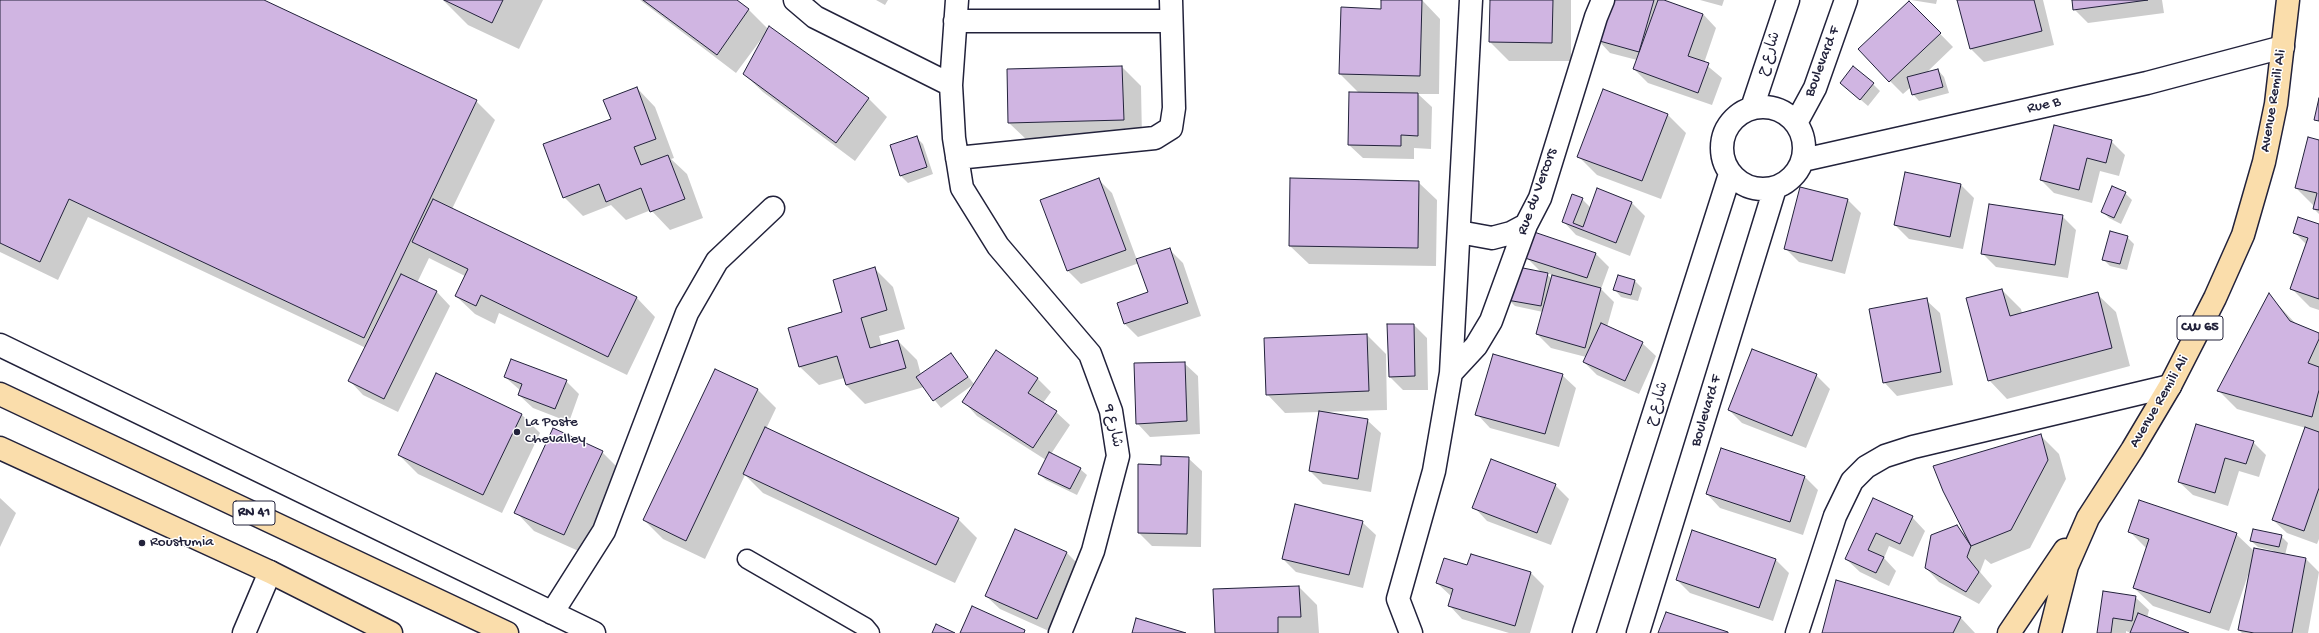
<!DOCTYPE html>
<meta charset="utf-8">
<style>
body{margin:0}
canvas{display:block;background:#fff}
</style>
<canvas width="2319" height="633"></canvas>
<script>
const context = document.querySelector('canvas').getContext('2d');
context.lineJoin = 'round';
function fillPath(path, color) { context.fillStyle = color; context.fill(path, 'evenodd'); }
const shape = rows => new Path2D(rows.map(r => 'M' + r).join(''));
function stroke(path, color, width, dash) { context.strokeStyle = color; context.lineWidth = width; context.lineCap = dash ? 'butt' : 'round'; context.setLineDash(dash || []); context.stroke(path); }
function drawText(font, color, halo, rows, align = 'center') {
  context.font = font + ' "Gochi Hand","Playpen Sans Arabic",sans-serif'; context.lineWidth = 3; context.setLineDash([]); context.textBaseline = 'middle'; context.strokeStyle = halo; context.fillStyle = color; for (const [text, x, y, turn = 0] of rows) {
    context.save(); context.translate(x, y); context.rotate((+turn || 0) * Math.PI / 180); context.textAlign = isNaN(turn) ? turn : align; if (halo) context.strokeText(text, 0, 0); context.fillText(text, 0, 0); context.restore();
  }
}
fillPath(shape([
 [0,0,262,0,476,101,495,120,452,209,637,298,655,317,627,375,499,313,495,324,475,314,456,296,465,276,429,258,417,283,437,292,450,306,398,412,363,395,350,381,366,348,88,217,58,280,0,252],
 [443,0,543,0,519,49,468,25],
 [640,0,735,0,749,10,768,29,868,98,887,117,855,161,763,92,744,74,768,30,736,73],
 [876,0,888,0,885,5],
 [1382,0,1422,0,1440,19,1439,94,1418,94,1432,107,1431,149,1414,148,1414,159,1363,158,1349,145,1359,93,1340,74,1382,10],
 [1491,0,1571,0,1571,61,1509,61,1490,42],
 [1608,0,1661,0,1703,14,1716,28,1704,63,1722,78,1712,105,1648,83,1634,69,1637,60,1610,53,1597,39],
 [1700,0,1724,0,1722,6],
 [1911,0,1937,0,1936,4],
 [1958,0,2043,0,2054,45,1984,62,1970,48],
 [2073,0,2162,0,2164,13,2088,23,2074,9],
 [1909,2,1953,47,1926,73,1938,70,1944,77,1949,93,1919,101,1913,94,1911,87,1903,94,1890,81],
 [1122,67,1141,86,1142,139,1028,141,1009,123,1008,70],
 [1841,83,1873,84,1880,91,1868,106],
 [637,88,655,107,674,158,671,159,687,174,703,218,670,230,651,210,626,220,611,205,583,216,564,197,612,119],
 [1668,115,1686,133,1661,199,1597,175,1579,157],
 [917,138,923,144,933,174,908,183,901,176,891,146],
 [2111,141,2125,155,2119,176,2100,171,2092,203,2054,193,2041,180],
 [2319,141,2319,214,2314,209,2314,206,2296,188],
 [1099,180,1112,193,1137,260,1169,249,1183,263,1201,316,1138,337,1125,324,1118,304,1149,293,1139,263,1081,284,1068,271,1041,201],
 [1418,182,1437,200,1436,266,1309,264,1290,246],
 [1961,185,1974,198,1963,249,1909,239,1895,225],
 [2125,193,2132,200,2121,224,2109,218,2102,211],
 [1582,199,1591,208,1632,203,1645,216,1630,256,1576,235,1563,221],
 [1848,200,1861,213,1845,274,1799,262,1785,248],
 [2062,216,2076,230,2068,278,1996,267,1982,253],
 [2319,225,2319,310,2310,307,2292,289,2307,245,2294,232],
 [2127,237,2134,244,2127,270,2110,266,2103,259],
 [1595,253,1609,267,1601,289,1614,302,1607,327,1642,343,1656,356,1639,394,1597,375,1584,362,1586,357,1551,348,1537,334,1543,312,1515,306,1508,299,1542,273,1526,257],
 [1546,273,1553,275,1552,279],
 [875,269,893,287,905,329,879,336,882,346,898,341,917,360,921,375,951,355,974,384,941,408,924,387,865,404,846,385,844,378,819,385,800,367,844,313],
 [1635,281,1642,288,1638,301,1621,297,1615,290],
 [2002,290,2021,309,2022,313,2097,294,2116,312,2130,366,2007,399,1989,380],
 [2269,295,2296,324,2319,335,2319,539,2317,544,2287,533,2273,520,2306,428,2237,409,2219,391],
 [1926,300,1940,313,1953,385,1897,396,1884,382],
 [1414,325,1427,338,1428,390,1403,390,1390,377],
 [1367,335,1386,354,1387,410,1322,412,1367,420,1381,433,1371,492,1323,484,1310,471,1320,412,1285,413,1267,394],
 [1184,363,1198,376,1200,434,1150,437,1137,423],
 [1562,375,1576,388,1559,447,1490,428,1477,414],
 [1816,375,1830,389,1806,448,1742,423,1729,410],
 [505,377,566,381,579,394,569,422,533,408,519,395,521,391],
 [1037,378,1051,392,1043,403,1056,412,1070,425,1051,454,1080,469,1087,475,1077,495,1046,480,1039,474,1046,460,977,416,964,402],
 [757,389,776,408,766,429,958,519,977,538,955,583,763,493,745,475,705,559,663,539,644,520],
 [521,414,540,433,502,513,418,474,399,455],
 [2040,435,2059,454,2066,479,2030,548,1991,564,1985,559,1980,572,1992,586,1979,604,1939,582,1926,568,1957,526,1967,537],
 [2253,442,2266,455,2259,477,2239,471,2228,506,2193,495,2179,482],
 [1722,450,1805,477,1818,490,1803,535,1720,508,1707,494],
 [602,452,621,471,583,553,534,531,516,512],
 [1188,458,1202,471,1201,547,1152,546,1139,533,1162,466],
 [1555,485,1569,499,1551,545,1487,521,1474,507],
 [0,498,16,513,0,547],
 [1874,500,1912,517,1925,531,1913,557,1889,546,1884,558,1896,571,1889,586,1860,572,1846,559],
 [1362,522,1376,535,1363,588,1296,572,1283,559],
 [1016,530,1067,553,1080,566,1051,632,1000,609,986,596],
 [2130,532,2236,534,2254,551,2273,553,2274,551,2258,547,2251,541,2281,536,2288,543,2285,555,2306,559,2319,572,2308,633,2242,633,2239,630,2249,572,2229,631,2153,606,2134,588,2147,549],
 [1775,559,1789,573,1773,621,1690,593,1677,580],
 [1468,566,1531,573,1544,586,1530,633,1509,633,1462,619,1449,605,1452,597,1437,583],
 [1836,581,1961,618,1975,633,1823,633],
 [1299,587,1317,605,1319,633,1216,633],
 [2104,592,2135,597,2149,610,2147,618,2187,633,2131,633,2126,631,2126,633,2098,633]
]), '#0003');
const building = shape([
 [0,0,264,0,477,100,364,338,69,199,40,262,0,243,0,0],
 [444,0,503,0,492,23,444,0],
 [643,0,737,0,749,9,717,55,643,0],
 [1381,0,1422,0,1420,76,1339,74,1341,7,1381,9,1381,0],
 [1490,0,1553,0,1552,43,1489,42,1490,0],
 [1607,0,1654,0,1639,52,1596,40,1607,0],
 [1658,0,1664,0,1703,14,1688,56,1709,63,1698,93,1633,69,1658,0],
 [1957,0,2034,0,2042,31,1970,49,1957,0],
 [2072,0,2148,0,2073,10,2072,0],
 [1909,1,1941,33,1889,82,1858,49,1909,1],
 [769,26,869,98,836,143,743,74,769,26],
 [1122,66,1124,120,1008,123,1007,69,1122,66],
 [1853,66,1874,83,1860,100,1840,83,1853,66],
 [1938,69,1943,87,1912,95,1907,77,1938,69],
 [637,87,656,139,634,147,641,165,668,155,685,199,650,212,641,188,606,202,599,184,563,198,543,144,611,119,603,100,637,87],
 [1603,89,1668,114,1642,181,1577,157,1603,89],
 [1349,92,1418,93,1418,136,1401,135,1401,146,1348,145,1349,92],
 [2319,98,2319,121,2314,120,2319,98],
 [2054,125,2112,140,2106,163,2087,158,2079,190,2040,180,2054,125],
 [917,136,927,167,900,176,890,145,917,136],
 [2308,137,2319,140,2319,210,2313,209,2317,193,2295,188,2308,137],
 [1905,172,1961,184,1950,237,1894,225,1905,172],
 [1099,178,1126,250,1067,271,1040,200,1099,178],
 [1290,178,1419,181,1418,248,1289,246,1290,178],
 [2112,186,2126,192,2114,218,2101,212,2112,186],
 [1800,187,1848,199,1832,261,1784,249,1800,187],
 [1597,188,1632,202,1616,243,1562,222,1572,194,1583,198,1573,223,1583,227,1597,188],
 [433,199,637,297,608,357,481,295,476,306,455,296,468,269,412,242,433,199],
 [1989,204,2063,215,2055,265,1981,254,1989,204],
 [2298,217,2319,224,2319,299,2290,289,2308,238,2293,233,2298,217],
 [2110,231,2128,236,2120,264,2102,260,2110,231],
 [1534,232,1596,253,1587,278,1525,258,1534,232],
 [1170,248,1188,303,1124,324,1117,303,1148,292,1136,259,1170,248],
 [1513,266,1548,273,1541,306,1507,300,1513,266],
 [875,267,887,310,861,318,870,348,898,340,906,368,846,385,837,356,799,367,788,328,842,312,833,280,875,267],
 [401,274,437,291,384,399,348,381,401,274],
 [1552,275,1601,288,1585,348,1536,334,1552,275],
 [1618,275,1635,280,1631,295,1613,290,1618,275],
 [2002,289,2010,316,2098,292,2112,348,1988,381,1966,298,2002,289],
 [2269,293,2290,321,2319,333,2319,339,2308,363,2319,367,2319,390,2312,417,2217,391,2269,293],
 [1927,298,1941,372,1883,383,1869,309,1927,298],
 [1601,323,1643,342,1625,381,1583,362,1601,323],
 [1387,324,1414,324,1415,376,1389,377,1387,324],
 [1367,334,1369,391,1266,395,1264,338,1367,334],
 [1752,349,1817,374,1792,436,1728,410,1752,349],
 [996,350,1038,378,1028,393,1057,411,1033,448,962,402,996,350],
 [951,353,968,377,933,401,916,377,951,353],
 [1493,354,1563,374,1545,434,1475,415,1493,354],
 [511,359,567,380,555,409,518,395,522,384,504,377,511,359],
 [1185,362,1187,421,1136,424,1134,363,1185,362],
 [715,369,758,389,686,541,643,520,715,369],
 [436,373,522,414,483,495,398,455,436,373],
 [1319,411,1368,419,1358,479,1309,471,1319,411],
 [2196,424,2254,441,2246,464,2225,458,2215,493,2178,482,2196,424],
 [765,427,959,518,936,565,743,474,765,427],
 [2305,427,2319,432,2319,488,2304,531,2272,520,2305,427],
 [553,428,603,451,564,535,514,513,553,428],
 [2041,434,2048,460,2011,530,1971,546,1943,491,1933,466,2041,434],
 [1721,448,1805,476,1790,522,1706,494,1721,448],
 [1049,452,1081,468,1070,489,1038,474,1049,452],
 [1161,456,1189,457,1187,534,1138,533,1138,464,1161,465,1161,456],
 [1491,459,1556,484,1537,533,1472,508,1491,459],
 [1873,498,1913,516,1900,544,1876,533,1868,550,1884,557,1876,573,1845,559,1873,498],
 [2139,500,2237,533,2210,613,2133,588,2149,539,2128,532,2139,500],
 [1295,504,1363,521,1349,575,1282,559,1295,504],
 [1957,525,1971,546,1967,557,1979,572,1966,592,1925,568,1931,535,1957,525],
 [1015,529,1067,552,1037,619,985,596,1015,529],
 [2253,529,2282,535,2279,547,2250,541,2253,529],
 [1692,530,1776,559,1759,608,1676,580,1692,530],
 [2254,548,2306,558,2292,633,2254,633,2238,630,2254,548],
 [1471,554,1531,572,1515,626,1448,606,1453,589,1436,583,1444,558,1467,565,1471,554],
 [1836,580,1961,617,1953,633,1822,633,1836,580],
 [1299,586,1301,617,1278,617,1278,633,1215,633,1213,589,1299,586],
 [2103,591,2136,596,2132,621,2113,618,2111,633,2097,633,2103,591],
 [972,606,1025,630,1024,633,960,633,972,606],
 [1666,612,1728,632,1728,633,1658,633,1666,612],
 [2138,613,2189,633,2130,633,2138,613],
 [1136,618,1186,633,1132,633,1136,618],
 [936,624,955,633,932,633,936,624]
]);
fillPath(building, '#d0b5e2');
stroke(building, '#22223b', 1);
const lane = shape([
 [747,559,865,627,870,633]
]);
const street = shape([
 [795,0,815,17,951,85],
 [957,0,951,85,954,138,962,188,998,246,1090,354,1111,411,1118,456,1093,551,1060,633],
 [955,21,1171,21],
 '1722 148a41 41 0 1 1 82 0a41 41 0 1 1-82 0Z',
 [1752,108,1788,0],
 [1796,123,1815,88,1846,0],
 [957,158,1155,138,1171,128,1174,108,1171,0],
 [1803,160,2147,83,2283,47],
 [1459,232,1492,238,1511,233,1526,225],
 [0,345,594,633],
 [1451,373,1476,346,1491,321,1526,225,1540,198,1596,17,1603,0],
 [552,613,604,531,687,313,717,261,773,208],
 [244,633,270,572],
 [1411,633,1398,599,1434,471,1451,373,1471,0],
 [1584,633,1730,174],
 [1638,633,1775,188],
 [1797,633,1835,516,1852,481,1866,467,1885,456,1913,447,2170,386]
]);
const primary = shape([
 [2009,633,2065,550],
 [2050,633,2067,566,2088,518,2132,450,2170,386,2215,298,2243,235,2264,162,2276,104,2288,0]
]);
const highway = shape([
 [0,394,507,633],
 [0,448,270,572,391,633]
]);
stroke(lane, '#22223b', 21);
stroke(street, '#22223b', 25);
stroke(primary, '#22223b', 25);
stroke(highway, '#22223b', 25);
stroke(lane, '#fff', 18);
stroke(street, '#fff', 22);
stroke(primary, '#faddab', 22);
stroke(highway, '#faddab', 22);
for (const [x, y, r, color] of [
 [517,432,4,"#22223b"],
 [142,543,4,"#22223b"]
]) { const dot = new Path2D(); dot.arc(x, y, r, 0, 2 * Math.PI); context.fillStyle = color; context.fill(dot); stroke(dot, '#fff', 1.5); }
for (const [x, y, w] of [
 [2200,328,46],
 [254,513,42]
]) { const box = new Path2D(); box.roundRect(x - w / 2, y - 12, w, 24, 3); context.fillStyle = '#fff'; context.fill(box); stroke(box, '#22223b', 1); }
drawText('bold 14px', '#22223b', null, [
 ["CW 65",2200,328],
 ["RN 41",254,513]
]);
drawText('15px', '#22223b', '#fff', [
 ["شارع ح",1770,54,-72],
 ["Boulevard F",1823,62,-69],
 ["Avenue Remili Ali",2274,101,-81],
 ["Rue B",2044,106,-13],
 ["Rue du Vercors",1538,192,-70],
 ["Avenue Remili Ali",2160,402,-60],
 ["شارع ح",1658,404,-73],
 ["Boulevard F",1707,411,-73],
 ["شارع 9",1112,426,78]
]);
drawText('15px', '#22223b', '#fff', [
 ["La Poste",525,423],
 ["Chevalley",525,440],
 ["Roustumia",150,543]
], 'left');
</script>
